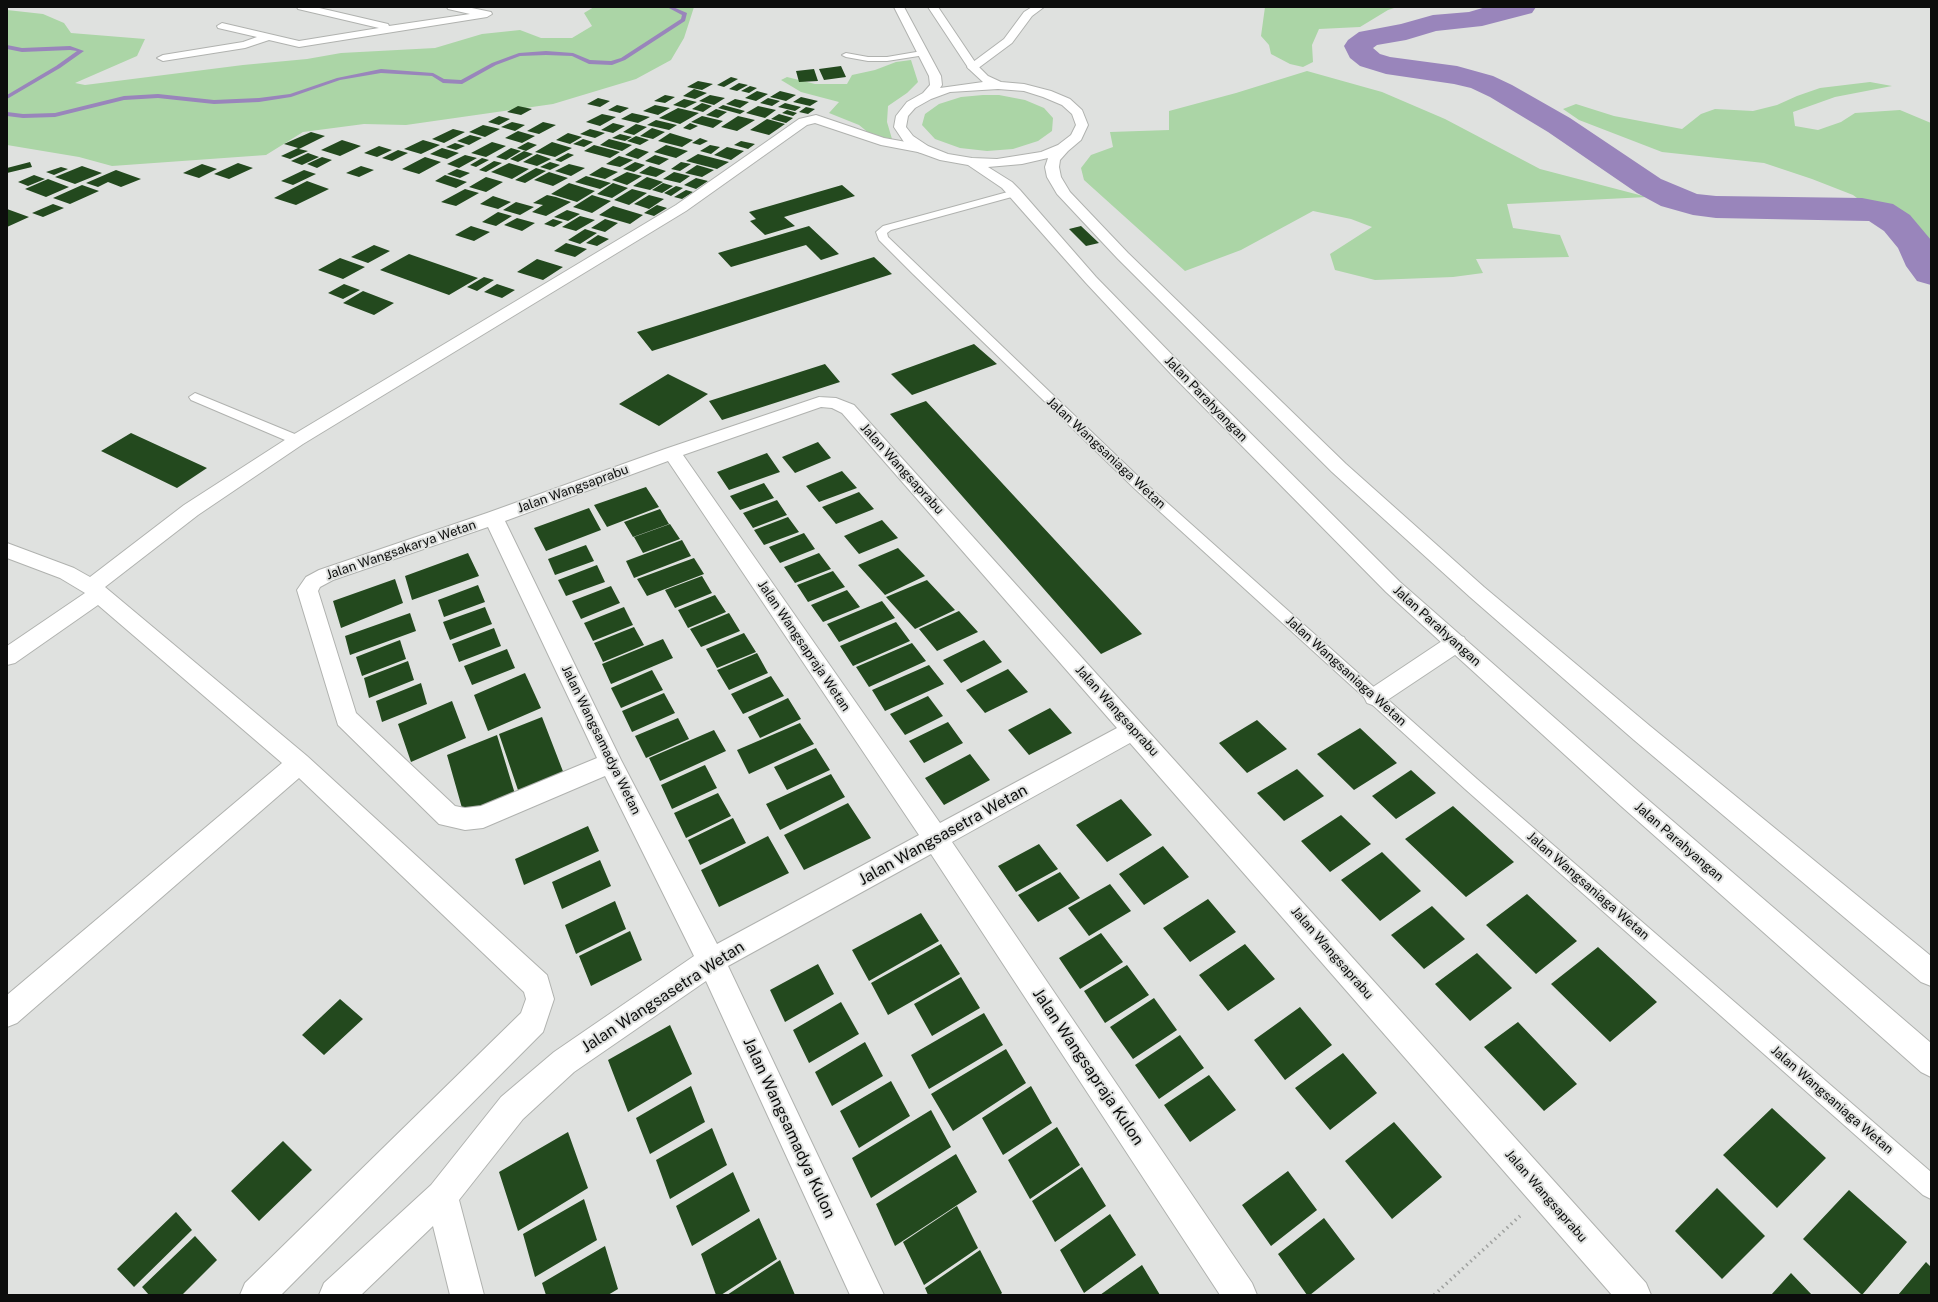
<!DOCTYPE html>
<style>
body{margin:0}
#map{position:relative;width:1938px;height:1302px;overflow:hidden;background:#dfe1df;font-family:"Public Sans",sans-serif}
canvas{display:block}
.frame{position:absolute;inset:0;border:8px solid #0c0d0c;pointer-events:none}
</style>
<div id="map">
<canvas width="1938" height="1302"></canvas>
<div class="frame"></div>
</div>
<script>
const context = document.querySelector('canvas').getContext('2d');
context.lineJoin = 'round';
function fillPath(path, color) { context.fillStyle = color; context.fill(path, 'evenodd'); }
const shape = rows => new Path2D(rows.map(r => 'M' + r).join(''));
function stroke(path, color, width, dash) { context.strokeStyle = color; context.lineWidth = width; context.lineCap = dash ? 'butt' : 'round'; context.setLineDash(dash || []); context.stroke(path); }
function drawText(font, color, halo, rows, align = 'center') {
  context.font = font + ' "Public Sans",sans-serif'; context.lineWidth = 4; context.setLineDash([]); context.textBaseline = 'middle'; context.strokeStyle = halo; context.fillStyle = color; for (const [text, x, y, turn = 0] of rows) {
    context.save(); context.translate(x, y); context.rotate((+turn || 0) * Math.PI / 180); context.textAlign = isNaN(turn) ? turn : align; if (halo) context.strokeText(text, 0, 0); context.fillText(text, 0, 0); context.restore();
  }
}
fillPath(shape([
 [594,7,694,7,684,38,671,60,636,79,553,104,406,125,364,124,303,132,266,155,112,166,79,157,7,145,7,10,43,14,64,23,71,33,145,39,137,56,75,83,85,85,243,65,307,59,341,53,435,48,482,34,520,30,541,38,572,38,592,26,584,13],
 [1265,7,1397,7,1388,10,1360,27,1319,29,1312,45,1313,62,1303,67,1290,64,1271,54,1269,45,1261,36],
 [911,60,918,82,907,93,888,106,887,122,892,139,883,139,870,134,859,125,829,113,839,102,801,92,781,80,787,77,815,84,847,84,852,75,875,70,896,62],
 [1307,71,1382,92,1445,119,1540,169,1647,197,1507,204,1513,228,1560,235,1569,257,1476,259,1483,273,1453,277,1375,280,1335,270,1330,254,1372,227,1351,219,1313,211,1241,250,1185,271,1084,180,1081,168,1091,155,1113,147,1110,132,1169,130,1169,111,1236,93],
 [1870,82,1892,86,1835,97,1793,112,1795,126,1818,130,1841,122,1855,113,1900,110,1931,123,1931,257,1901,231,1853,195,1812,179,1764,163,1662,152,1579,120,1563,109,1576,104,1614,116,1682,129,1701,114,1715,109,1753,111,1777,105,1797,96,1820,88],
 [983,95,999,95,1025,100,1044,108,1053,118,1052,131,1038,141,1013,149,987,151,960,148,935,139,922,125,925,114,939,104,961,97]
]), '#abd5a6');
fillPath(shape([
 [667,7,673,7,687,13,685,21,625,60,612,65,589,64,572,56,546,55,520,56,496,65,462,84,443,83,432,76,381,73,340,80,291,97,259,102,214,104,158,98,124,100,55,117,23,118,7,116,7,112,23,114,55,113,124,96,158,94,214,100,259,98,290,94,337,78,381,69,433,73,444,79,461,80,492,63,519,53,546,51,573,53,590,60,611,61,621,58,681,19,682,15,667,7],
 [7,45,22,48,70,46,84,51,60,68,7,99,7,95,56,66,77,51,70,50,22,52,7,49,7,45]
]), '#9985bb');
fillPath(shape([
 [1486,7,1536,7,1532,13,1482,26,1436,31,1406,40,1377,45,1373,48,1380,54,1390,57,1457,66,1493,76,1512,85,1570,118,1661,179,1697,194,1716,196,1862,198,1893,204,1910,215,1931,240,1931,285,1917,281,1906,266,1898,248,1884,231,1869,221,1716,218,1693,215,1661,206,1637,193,1548,132,1490,97,1471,88,1454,84,1386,74,1360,66,1350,58,1344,46,1348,40,1359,32,1401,24,1433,15,1469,12,1486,7]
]), '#9985bb');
fillPath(shape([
 [841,66,846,77,824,80,819,69],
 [814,69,818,81,799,82,796,71],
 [731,77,738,79,724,87,717,85],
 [698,81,713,84,702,90,687,87],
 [739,83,748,85,737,91,729,89],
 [750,86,757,88,749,93,741,91],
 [694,89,707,93,695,99,683,96],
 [757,91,768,94,756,101,745,98],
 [780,91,796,95,786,101,770,97],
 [665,95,675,97,665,103,654,101],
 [710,95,725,98,714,105,699,101],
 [801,97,818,101,810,106,793,102],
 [598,98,610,101,600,107,587,104],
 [768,98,780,101,772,106,760,103],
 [684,99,697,102,685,108,673,105],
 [735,99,749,102,740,108,726,104],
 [702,103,712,106,703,112,692,109],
 [785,103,801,107,795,111,778,107],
 [617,105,629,108,620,113,608,110],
 [655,105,670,108,658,115,643,111],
 [723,105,745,111,740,114,718,108],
 [518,106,532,109,521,115,507,112],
 [758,106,776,110,765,118,746,113],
 [806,107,815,109,808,114,799,112],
 [678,108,699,113,680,124,659,118],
 [716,109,727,112,718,118,706,115],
 [787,110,797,113,793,116,782,113],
 [632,113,650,117,638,123,621,119],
 [602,114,616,117,600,126,586,122],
 [779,114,793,118,786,123,771,119],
 [499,116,510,119,499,125,488,122],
 [702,116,723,121,713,128,691,122],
 [738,116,755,120,737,131,721,127],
 [767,119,785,124,769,135,750,130],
 [656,120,677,125,669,130,647,125],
 [512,122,525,125,515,131,501,127],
 [543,122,556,125,539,134,527,131],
 [613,123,625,126,613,133,601,130],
 [690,123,698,126,690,130,683,128],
 [636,124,647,127,634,135,623,132],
 [483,125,500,129,485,137,469,132],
 [652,128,665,132,653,139,640,136],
 [453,129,465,132,444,143,432,139],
 [590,129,605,133,595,138,580,134],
 [518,131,535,136,522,143,505,138],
 [311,132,325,136,299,149,308,151,290,159,281,156,298,148,284,144],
 [568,133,582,137,570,144,556,140],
 [670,133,693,140,682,147,658,141],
 [620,134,632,137,625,141,612,138],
 [470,135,482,138,469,145,457,141],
 [636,136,649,140,640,145,627,141],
 [700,138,708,141,700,145,692,143],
 [583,139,593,142,584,147,573,144],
 [609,139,632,145,622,151,600,145],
 [342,140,361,146,340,156,321,150],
 [423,140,440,145,421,154,404,149],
 [741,141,755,144,748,149,734,145],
 [492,142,506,146,486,157,471,153],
 [528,142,537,145,526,151,517,148],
 [552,142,572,148,555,157,535,152],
 [455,143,465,146,456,150,446,147],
 [594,145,620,152,610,158,584,151],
 [666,145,688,151,676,158,654,152],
 [710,145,720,147,711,154,700,151],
 [379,146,392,150,377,157,364,153],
 [727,147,744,151,731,160,714,155],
 [442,148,459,153,447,159,430,154],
 [511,148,521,151,506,160,496,157],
 [636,148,649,152,638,159,625,155],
 [398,150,408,153,392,161,382,158],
 [524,151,533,154,518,162,510,159],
 [308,153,319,157,302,165,291,161],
 [568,153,574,155,561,162,555,160],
 [537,154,551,159,537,166,523,162],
 [698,154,729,162,717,169,686,161],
 [465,155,477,158,459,168,447,164],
 [655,155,669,159,659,165,645,161],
 [619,156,633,160,620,167,606,164],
 [322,157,332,160,317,168,307,164],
 [425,157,441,162,419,174,402,169],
 [482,158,489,160,476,167,470,165],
 [494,161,502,163,486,172,479,170],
 [30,162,32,167,7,173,7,168],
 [550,162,560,165,550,170,540,167],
 [635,162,645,165,634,172,623,169],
 [681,162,691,164,680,171,671,169],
 [238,163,253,168,229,179,214,174],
 [509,163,529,169,512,179,491,172],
 [202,164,217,169,199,178,183,173],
 [569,164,585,168,571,176,555,171],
 [697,165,714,170,702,177,685,173],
 [82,166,102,173,75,184,55,177],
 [361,166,374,170,359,177,346,173],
 [650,166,666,171,656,177,639,173],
 [61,167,68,169,54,175,46,172],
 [602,167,618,172,605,179,589,175],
 [536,168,546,171,525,183,515,180],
 [457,169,470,173,460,178,447,174],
 [116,170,141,179,121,187,108,182,98,187,86,183],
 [304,170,316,174,293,185,281,181],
 [549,172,568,178,553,186,534,180],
 [627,172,642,176,627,185,612,180],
 [674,172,690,176,680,183,663,179],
 [34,175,45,179,28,186,18,182],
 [445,175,467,182,456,188,435,181],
 [586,176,611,183,600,189,575,182],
 [486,177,503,182,486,192,469,187],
 [647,177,663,182,650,190,633,186],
 [696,178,708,181,696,189,684,185],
 [48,179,69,187,46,197,25,189],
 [307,181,329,189,296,205,274,198],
 [569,183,595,191,577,202,551,194],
 [613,183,628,188,612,198,597,194],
 [663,183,673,186,662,193,652,190],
 [82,185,99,191,70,204,53,198],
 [842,185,855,196,784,217,795,226,765,235,750,221,756,219,749,212],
 [676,186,683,188,671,196,664,193],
 [465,189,479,193,456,206,441,202],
 [632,189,647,193,629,205,614,200],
 [686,190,693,192,682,199,674,197],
 [547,195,556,197,571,202,546,216,532,212,543,205,533,203],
 [592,195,611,201,592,213,573,207],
 [649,195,664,199,649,209,634,204],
 [493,196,511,202,498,209,480,204],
 [516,202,534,207,520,215,503,210],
 [53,204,64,208,43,217,32,213],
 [657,205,667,208,654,216,644,213],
 [613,206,643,215,630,224,599,215],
 [7,209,29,217,7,227],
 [567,210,580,214,568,221,554,217],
 [498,212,512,216,496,226,482,222],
 [580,216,595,220,576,231,562,227],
 [517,218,535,223,522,231,504,225],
 [553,219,563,222,554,227,544,224],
 [605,219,618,223,605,232,591,228],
 [471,226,490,232,474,241,455,235],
 [809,226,839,254,821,260,806,245,731,267,718,253],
 [1081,226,1099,243,1086,246,1069,229],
 [585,229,597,233,580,244,568,240],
 [598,235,609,239,597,246,586,243],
 [566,243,587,249,575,257,554,251],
 [374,245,390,251,368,263,351,257],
 [409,254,478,278,449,295,380,270],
 [874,257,892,274,652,351,637,332],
 [340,258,365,267,343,279,318,270],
 [537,259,563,267,543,280,517,272],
 [484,277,494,280,477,291,467,287],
 [344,284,360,290,343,299,328,293],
 [497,284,515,290,502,298,484,292],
 [363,291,394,303,374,315,343,303],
 [974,344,997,364,912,395,891,374],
 [825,364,840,382,722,420,709,401],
 [668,374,708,394,659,426,619,404],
 [926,401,1142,634,1101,654,890,414],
 [131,433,207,468,177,488,101,451],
 [818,442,831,458,795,473,782,457],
 [767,453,780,472,729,490,717,472],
 [842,471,857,488,819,502,806,486],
 [764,483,774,498,740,510,730,496],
 [646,487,659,507,607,527,594,505],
 [859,492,874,509,836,524,822,507],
 [777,500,787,515,753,528,743,513],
 [589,508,601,530,546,551,534,528],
 [660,509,669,524,633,537,624,522],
 [788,517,799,532,764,545,754,530],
 [882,520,898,538,859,554,844,536],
 [670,524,680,539,643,553,634,537],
 [804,533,815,549,780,563,769,547],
 [682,540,691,556,634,578,626,561],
 [586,545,594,561,555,575,548,559],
 [898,548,925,576,885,595,858,565],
 [468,553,479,576,412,600,405,576],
 [819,553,831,569,795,583,784,567],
 [694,558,704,574,647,596,637,579],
 [597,565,605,582,566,596,558,580],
 [833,571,845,587,808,602,797,585],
 [702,576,712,593,675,608,665,590],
 [395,579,403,603,341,628,333,601],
 [927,580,955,610,915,629,886,597],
 [478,585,485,602,444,617,438,600],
 [611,586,620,603,581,619,572,601],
 [847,590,860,607,823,622,811,605],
 [715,595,726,612,688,628,678,610],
 [882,601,895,618,839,642,827,624],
 [485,607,492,624,450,640,443,622],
 [624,607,633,625,593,641,584,623],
 [959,611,978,632,937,651,919,629],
 [410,613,416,631,350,655,345,636],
 [729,613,740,631,701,647,690,629],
 [896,622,910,641,853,666,840,646],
 [634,627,644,645,603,662,594,643],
 [494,628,501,646,459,662,452,644],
 [744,633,756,652,717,668,706,649],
 [663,639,673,658,611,684,602,664],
 [400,640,406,659,362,676,356,657],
 [984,640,1002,662,961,683,943,660],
 [912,643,926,661,869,687,856,667],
 [507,649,515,668,472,685,464,666],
 [757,653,768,673,729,690,717,670],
 [408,661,414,680,369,698,364,678],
 [929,665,944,684,885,711,872,690],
 [1008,669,1028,692,985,713,966,690],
 [652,670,663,690,621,708,611,688],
 [525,673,541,708,488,731,474,695],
 [771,676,784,696,743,714,731,694],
 [421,683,427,704,382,722,376,701],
 [664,693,675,713,632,732,622,711],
 [928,696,943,716,905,735,890,714],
 [788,698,801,719,760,738,748,717],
 [452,701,466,738,411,762,398,724],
 [1050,708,1072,733,1029,755,1008,730],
 [542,717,564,774,519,793,499,734],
 [678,718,689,739,646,758,635,736],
 [1257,720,1287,749,1247,773,1219,743],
 [948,722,963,743,924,763,909,741],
 [800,723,814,744,749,774,737,750],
 [1360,728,1397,763,1354,790,1317,754],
 [714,730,726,751,660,781,649,758],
 [497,735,515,794,464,815,447,755],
 [816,748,830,770,787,790,774,767],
 [970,754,990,780,944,805,925,778],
 [705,765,717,788,672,809,661,785],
 [1297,769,1324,796,1284,821,1257,793],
 [1411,770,1436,793,1396,819,1372,796],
 [831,774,845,797,780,830,766,804],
 [718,793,731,816,686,838,674,813],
 [1121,799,1152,835,1107,862,1076,825],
 [848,803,871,838,804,870,784,835],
 [1453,806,1514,862,1466,897,1405,839],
 [1341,815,1371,844,1330,872,1301,841],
 [733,818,746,843,700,865,688,840],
 [588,826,599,851,524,885,515,859],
 [768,836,789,873,719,907,701,870],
 [1039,844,1058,869,1016,892,998,866],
 [1163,846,1189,877,1144,905,1119,874],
 [1382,852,1421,891,1380,921,1341,880],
 [600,860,611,886,562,909,552,882],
 [1060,872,1080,898,1038,922,1018,895],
 [1110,884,1131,911,1089,936,1068,908],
 [1527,894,1577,941,1536,974,1486,925],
 [1208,899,1236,932,1190,962,1163,928],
 [615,901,626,929,576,954,565,925],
 [1432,906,1465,939,1424,969,1391,935],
 [921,913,939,941,869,981,852,950],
 [630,931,642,960,591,986,579,956],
 [1101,933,1123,962,1080,989,1059,958],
 [941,944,960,974,888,1015,871,983],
 [1245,944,1275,979,1228,1011,1199,975],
 [1598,947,1657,1002,1610,1042,1551,984],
 [1477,953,1512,988,1470,1021,1435,984],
 [818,964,834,994,785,1022,770,990],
 [1127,965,1149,995,1105,1023,1084,991],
 [961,977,980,1008,932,1036,914,1004],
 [1154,998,1177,1030,1133,1059,1110,1027],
 [340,999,363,1019,324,1055,302,1035],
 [841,1002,859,1034,809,1063,793,1030],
 [1300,1007,1332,1045,1285,1080,1254,1040],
 [984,1013,1003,1045,929,1089,911,1055],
 [1518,1022,1577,1084,1544,1111,1484,1047],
 [670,1025,692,1074,628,1112,608,1060],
 [1180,1035,1204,1068,1159,1099,1135,1065],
 [865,1042,883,1076,832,1106,815,1072],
 [1006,1049,1026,1083,953,1131,931,1094],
 [1343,1053,1377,1093,1330,1130,1295,1088],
 [1209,1075,1236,1110,1190,1142,1164,1105],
 [891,1081,910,1116,859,1148,840,1111],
 [691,1086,705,1122,650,1154,636,1118],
 [1031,1086,1052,1123,1003,1155,982,1118],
 [1772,1108,1826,1158,1777,1208,1723,1155],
 [931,1110,951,1147,871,1198,852,1158],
 [1394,1122,1442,1177,1392,1219,1345,1161],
 [1057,1127,1080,1165,1030,1199,1008,1160],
 [712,1128,727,1165,670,1199,656,1160],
 [568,1132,588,1188,518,1231,499,1172],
 [283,1141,312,1170,259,1221,231,1191],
 [956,1154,977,1192,895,1246,876,1204],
 [1082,1167,1106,1206,1055,1242,1032,1201],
 [1288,1171,1317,1210,1271,1246,1242,1205],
 [733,1172,750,1211,692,1246,676,1206],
 [1717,1188,1765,1236,1722,1279,1675,1231],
 [1849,1190,1907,1242,1862,1295,1803,1239],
 [584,1199,597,1240,535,1277,523,1234],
 [957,1206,978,1248,924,1285,903,1242],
 [176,1212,192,1230,134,1287,117,1269],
 [1110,1214,1136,1255,1084,1293,1060,1250],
 [759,1218,777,1259,721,1295,716,1295,701,1254],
 [1324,1218,1355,1259,1310,1295,1307,1295,1278,1254],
 [195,1236,217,1260,182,1295,149,1295,142,1287],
 [605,1246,618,1289,608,1295,546,1295,542,1283],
 [980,1250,1002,1293,1000,1295,928,1295,925,1288],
 [780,1260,795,1295,727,1295],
 [1926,1262,1931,1267,1931,1295,1898,1295],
 [1142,1265,1160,1295,1100,1295],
 [1791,1273,1812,1295,1771,1295]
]), '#23491e');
const service = shape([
 [922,51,926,53,925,55,887,61,868,61,846,57,842,55,846,53,868,57,887,57,922,51],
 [1015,190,1020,193,1019,195,891,230,887,233,888,237,1145,483,1477,779,1931,1172,1931,1199,1923,1195,1465,789,1135,489,913,274,879,240,876,232,883,226,1015,190],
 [195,393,302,437,304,440,302,443,297,444,292,443,191,400,189,397,195,393]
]);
const minor = shape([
 [297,7,315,7,388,24,389,26,470,14,448,9,447,7,467,7,491,12,492,14,487,17,299,47,269,40,245,48,163,61,157,58,163,55,243,42,257,37,218,28,217,26,222,23,299,41,379,28,298,9,297,7],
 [1032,7,1044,7,1032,16,1012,43,977,69,969,69,967,67,969,65,1004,39,1024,12,1032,7],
 [816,115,884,138,923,145,928,146,929,149,928,152,923,153,881,145,815,123,807,125,686,211,303,444,198,515,105,587,307,756,547,975,554,999,543,1032,281,1295,240,1295,245,1283,521,1013,526,999,524,992,299,778,17,1023,7,1027,7,995,282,763,98,605,15,663,7,665,7,646,85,593,60,578,7,558,7,543,74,568,90,577,184,505,291,436,676,205,799,119,816,115],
 [819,397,836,398,854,405,1646,1283,1651,1295,1612,1295,1130,743,952,842,1252,1283,1257,1295,1220,1295,931,854,728,966,884,1295,850,1295,706,981,574,1072,523,1119,459,1200,484,1295,450,1295,433,1226,361,1295,319,1295,324,1283,431,1185,501,1097,554,1052,694,956,605,776,483,828,465,830,439,824,338,725,297,590,306,577,319,570,487,513,665,449,819,397],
 [821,407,832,408,842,413,1117,728,940,823,683,455,821,407],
 [668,461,919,835,717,944,621,760,505,521,668,461],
 [488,527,597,758,481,806,465,808,455,806,356,713,318,591,320,587,333,580,488,527],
 [1456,635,1464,637,1467,643,1464,649,1383,703,1375,706,1367,703,1364,697,1367,691,1448,637,1456,635]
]);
const secondary = shape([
 [894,7,904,7,941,76,942,85,940,88,983,82,969,69,928,7,938,7,977,65,988,76,1001,82,1024,84,1051,91,1070,99,1082,110,1088,125,1081,140,1068,151,1060,160,1059,167,1061,177,1070,192,1128,253,1346,464,1484,587,1650,726,1931,956,1931,986,1921,982,1634,740,1470,597,1332,472,1118,259,1057,194,1047,177,1045,167,1048,158,1022,164,988,167,1012,182,1020,190,1096,277,1184,367,1400,582,1639,792,1931,1043,1931,1077,1921,1072,1621,806,1386,592,1172,375,1086,283,1002,188,968,165,940,160,918,152,904,142,894,127,896,116,907,102,923,93,930,85,929,76,894,7],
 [998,89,1024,91,1043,97,1062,105,1072,114,1076,125,1071,135,1058,145,1041,152,997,159,972,158,948,154,928,146,913,136,906,127,908,116,915,108,931,99,950,92,998,89]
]);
stroke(service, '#b0b2af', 2);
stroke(minor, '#b0b2af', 2);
stroke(secondary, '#b0b2af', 2);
stroke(shape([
 [1434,1295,1520,1216]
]), '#9fa19f', 3.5, [1.5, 4]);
fillPath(service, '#fff');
fillPath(minor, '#fff');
fillPath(secondary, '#fff');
drawText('13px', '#0c0d0c', '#dfe1df', [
 ["Jalan Parahyangan",1206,399,46],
 ["Jalan Wangsaniaga Wetan",1106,453,43],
 ["Jalan Wangsaprabu",902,469,48],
 ["Jalan Wangsaprabu",573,489,-20],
 ["Jalan Wangsakarya Wetan",401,550,-19],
 ["Jalan Parahyangan",1437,626,42],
 ["Jalan Wangsapraja Wetan",804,646,56],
 ["Jalan Wangsaniaga Wetan",1346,671,42],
 ["Jalan Wangsaprabu",1117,711,48],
 ["Jalan Wangsamadya Wetan",601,740,64],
 ["Jalan Parahyangan",1679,842,41],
 ["Jalan Wangsaniaga Wetan",1588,886,41],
 ["Jalan Wangsaprabu",1332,953,49],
 ["Jalan Wangsaniaga Wetan",1832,1100,41],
 ["Jalan Wangsaprabu",1546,1196,49]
]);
drawText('16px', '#0c0d0c', '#dfe1df', [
 ["Jalan Wangsasetra Wetan",943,835,-29],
 ["Jalan Wangsasetra Wetan",663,997,-33],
 ["Jalan Wangsapraja Kulon",1088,1067,56],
 ["Jalan Wangsamadya Kulon",789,1128,65]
]);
</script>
